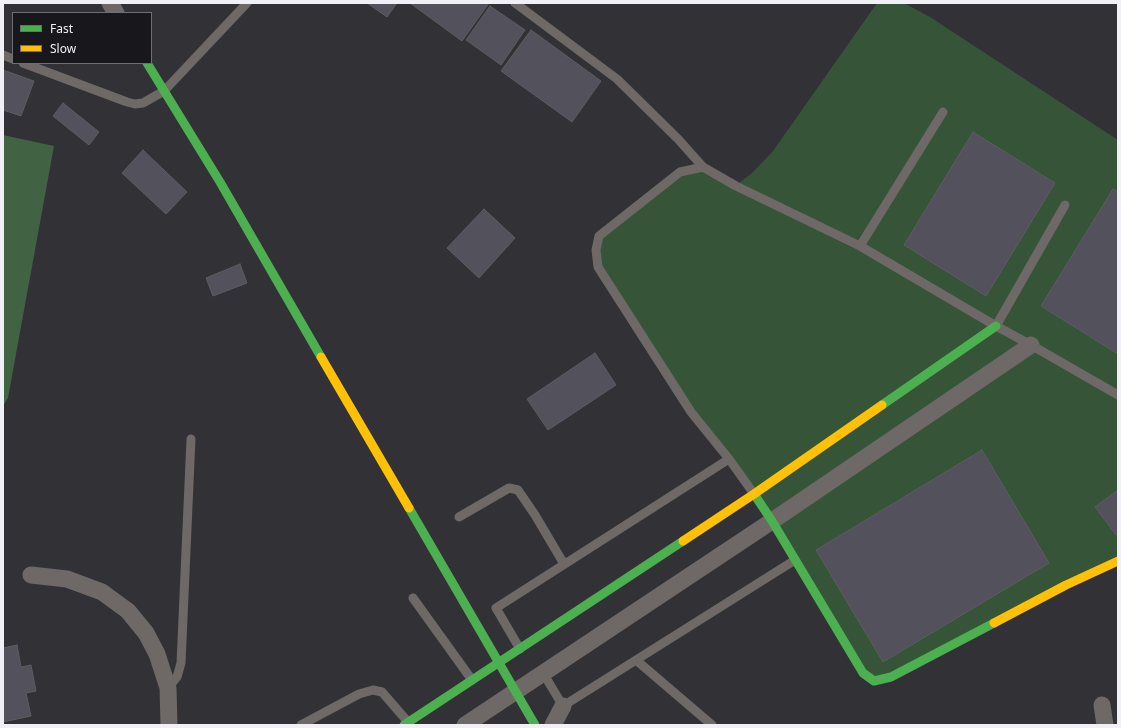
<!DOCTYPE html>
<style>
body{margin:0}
#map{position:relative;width:1121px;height:728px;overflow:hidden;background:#313136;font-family:"Noto Sans",sans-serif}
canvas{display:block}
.frame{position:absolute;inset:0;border:4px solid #f1f0f7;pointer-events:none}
.legend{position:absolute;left:12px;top:12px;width:140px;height:52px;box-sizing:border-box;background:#18171c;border:1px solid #6f6e74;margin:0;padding:5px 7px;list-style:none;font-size:12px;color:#f1f0f7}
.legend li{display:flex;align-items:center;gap:8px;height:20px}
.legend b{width:20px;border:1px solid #6f6e74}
</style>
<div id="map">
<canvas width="1121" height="728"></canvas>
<div class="frame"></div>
<ul class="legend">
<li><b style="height:5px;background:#4caf50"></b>Fast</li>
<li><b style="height:5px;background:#ffc107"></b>Slow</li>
</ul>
</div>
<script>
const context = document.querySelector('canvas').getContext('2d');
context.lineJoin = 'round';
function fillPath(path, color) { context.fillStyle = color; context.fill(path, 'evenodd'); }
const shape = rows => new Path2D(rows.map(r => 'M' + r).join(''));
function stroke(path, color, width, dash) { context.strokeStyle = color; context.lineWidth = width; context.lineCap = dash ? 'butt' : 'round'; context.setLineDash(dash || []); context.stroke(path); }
fillPath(shape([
 [877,3,904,3,930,17,1118,140,1118,561,874,681,795,560,691,412,598,267,599,236,680,172,703,167,735,186,752,173,773,151]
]), '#355438');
fillPath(shape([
 [3,135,54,146,8,398,3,406]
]), '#416243');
const building = shape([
 [367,3,397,3,387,17,367,3],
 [410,3,489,3,462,41,410,3],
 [490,6,525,30,501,65,466,40,490,6],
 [531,30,601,81,572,122,501,71,531,30],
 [3,70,34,81,21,116,3,110,3,70],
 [63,103,99,132,89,145,53,116,63,103],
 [973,132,1055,183,986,296,904,245,973,132],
 [143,150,187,192,166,214,122,173,143,150],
 [1113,189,1118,192,1118,354,1041,306,1113,189],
 [484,209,515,238,479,278,447,248,484,209],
 [240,264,247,283,213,296,206,278,240,264],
 [595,353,616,385,548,430,527,399,595,353],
 [982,450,1049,563,883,662,816,550,982,450],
 [1118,490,1118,534,1116,535,1095,507,1118,490],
 [17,645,21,667,31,665,36,691,26,693,31,716,3,722,3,648,17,645]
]);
fillPath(building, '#53515c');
stroke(building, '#5d5c61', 1);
stroke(shape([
 [515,3,617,79,678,139,703,167,736,186,860,246,996,326,1031,345,1118,395],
 [3,55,13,59],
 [23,63,127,102,135,104,143,103,164,91,247,3],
 [703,167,680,172,599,236,596,250,598,267,691,412,729,459,754,494],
 [860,246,943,112],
 [996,326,1065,205],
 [459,517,509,488,518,490,535,515,564,564],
 [413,598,472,680],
 [520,649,496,608,729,459],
 [636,660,712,725],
 [543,673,563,706,795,560],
 [168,688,177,677,181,663,191,439],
 [301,725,359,694,373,690,382,692,408,722]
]), '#6e6866', 9);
stroke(shape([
 [110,3,116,13],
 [31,575,67,579,102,592,128,611,146,633,157,654,168,688,169,725],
 [1102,705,1105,725],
 [465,725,772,521,1031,345],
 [553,725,563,706]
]), '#6e6866', 17);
stroke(shape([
 [147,63,220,182,321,357],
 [882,405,996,326],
 [754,494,772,521,863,673,874,681,891,677,994,623],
 [409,508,535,725],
 [404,725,683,541]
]), '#4caf50', 9);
stroke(shape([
 [321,357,409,508],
 [683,541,754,494,882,405],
 [994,623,1066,585,1118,561]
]), '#ffc107', 9);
</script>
